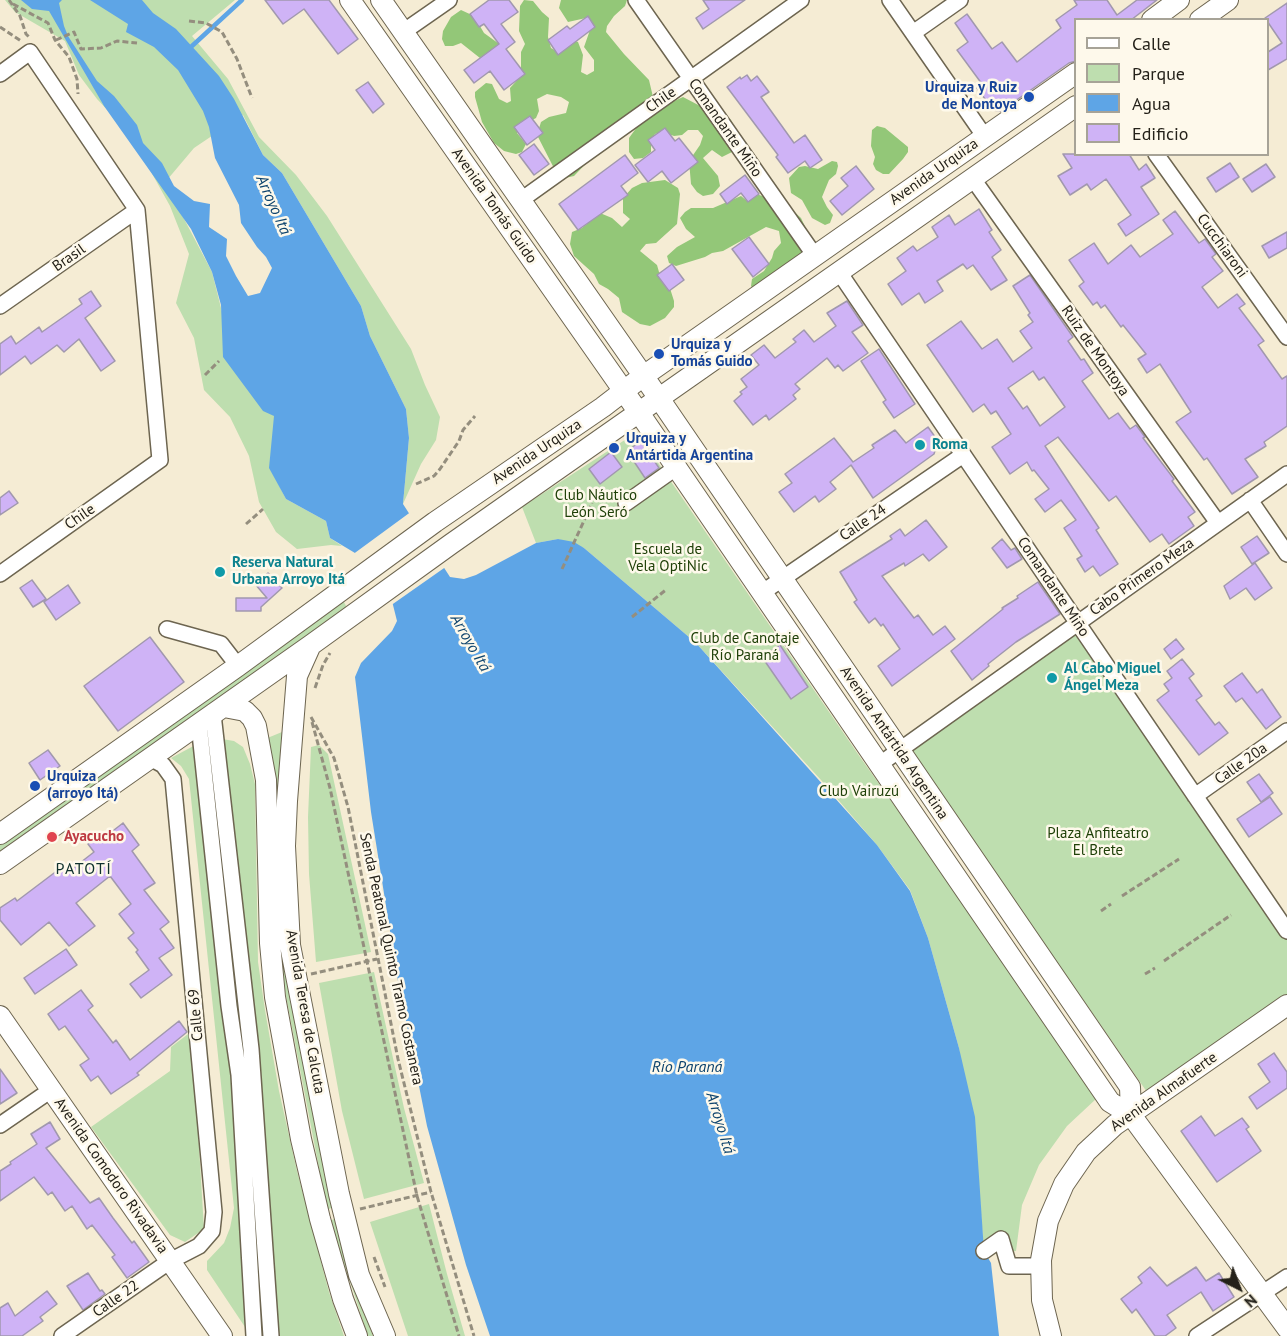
<!DOCTYPE html>
<meta charset="utf-8">
<style>
body{margin:0}
#map{position:relative;width:1287px;height:1336px;overflow:hidden;background:#f5ecd4;font-family:"PT Sans",sans-serif}
canvas{display:block}
.legend{position:absolute;left:1074px;top:18px;width:195px;height:138px;box-sizing:border-box;background:#fef9eb;border:2px solid #a7a397;margin:0;padding:8px 10px;list-style:none;font-size:18px;color:#242119}
.legend li{display:flex;align-items:center;gap:12px;height:30px}
.legend b{width:30px;border:2px solid #a7a397}
.north{position:absolute;left:1209px;top:1258px;width:60px;height:60px;-webkit-text-stroke:4px #fef9eb;paint-order:stroke;rotate:138deg;font-size:16px;font-weight:700;line-height:24px;text-align:center;color:#242119}
.north::after{content:'';display:block;margin:auto;width:21px;height:27px;background:#242119;clip-path:polygon(50% 0,100% 100%,50% 72%,0 100%)}
</style>
<div id="map">
<canvas width="1287" height="1336"></canvas>
<ul class="legend">
<li><b style="height:8px;background:#fff"></b>Calle</li>
<li><b style="height:16px;background:#bedeaf"></b>Parque</li>
<li><b style="height:16px;background:#5ea5e6"></b>Agua</li>
<li><b style="height:16px;background:#cfb3f6"></b>Edificio</li>
</ul>
<div class="north">N</div>
</div>
<script>
const context = document.querySelector('canvas').getContext('2d');
context.lineJoin = 'round';
function fillPath(path, color) { context.fillStyle = color; context.fill(path, 'evenodd'); }
const shape = rows => new Path2D(rows.map(r => 'M' + r).join(''));
function stroke(path, color, width, dash) { context.strokeStyle = color; context.lineWidth = width; context.lineCap = dash ? 'butt' : 'round'; context.setLineDash(dash || []); context.stroke(path); }
function drawText(font, color, halo, rows, align = 'center') {
  context.font = font + ' "PT Sans",sans-serif'; context.lineWidth = 5; context.setLineDash([]); context.textBaseline = 'middle'; context.strokeStyle = halo; context.fillStyle = color; for (const [text, x, y, turn = 0] of rows) {
    context.save(); context.translate(x, y); context.rotate((+turn || 0) * Math.PI / 180); context.textAlign = isNaN(turn) ? turn : align; if (halo) context.strokeText(text, 0, 0); context.fillText(text, 0, 0); context.restore();
  }
}
fillPath(shape([
 [5,0,235,0,192,36,228,79,259,137,296,175,327,216,411,349,425,385,440,417,436,440,421,464,403,504,409,438,406,409,370,336,361,306,282,173,263,155,243,115,194,148,167,180,182,215,212,272,222,312,274,416,278,442,270,468,286,499,326,521,330,538,342,546,331,545,297,549,276,532,259,502,249,456,230,417,204,390,194,338,176,303,189,254,170,206,130,134,97,99,79,75,65,41,15,12],
 [637,432,860,757,968,909,1096,1099,1067,1126,1039,1165,1022,1205,1016,1251,989,1255,984,1251,980,1202,959,1048,928,938,910,890,877,845,821,780,696,643,584,548,558,539,536,543,522,507],
 [343,600,347,608,0,857,0,840],
 [1075,631,1287,938,1287,1000,1149,1095,908,746],
 [282,732,288,738,281,922,291,1003,333,1207,327,1210,281,970,265,739],
 [222,739,234,741,243,747,250,764,255,784,258,962,265,1010,279,1091,297,1171,329,1292,344,1336,251,1336,207,1270,207,1261,224,1243,230,1228,234,1208,189,779,181,766,171,758,201,742],
 [319,745,328,754,371,952,316,962,309,874,308,817,311,747],
 [374,972,404,1108,424,1183,364,1199,342,1111,319,983],
 [192,1031,204,1229,185,1242,170,1235,91,1127,170,1071,171,1047],
 [429,1204,447,1274,465,1336,408,1336,370,1222],
 [336,1218,361,1303,373,1336,368,1336,330,1221]
]), '#bedeaf');
fillPath(shape([
 [524,0,533,1,542,12,549,18,548,37,551,48,556,51,570,39,578,42,583,55,581,72,587,75,594,71,594,60,584,47,590,30,586,18,568,22,559,8,561,0,627,0,625,6,614,16,607,26,606,32,624,54,649,80,653,97,647,109,597,152,574,176,565,178,558,176,537,135,541,122,549,117,566,113,569,102,561,97,547,94,537,99,539,111,536,118,519,127,517,133,526,144,522,152,516,154,504,151,494,143,482,122,475,97,475,92,486,83,492,84,499,99,507,103,511,101,510,88,521,76,521,52,525,44,519,31,520,6],
 [461,10,474,16,484,33,502,46,485,62,461,43,453,46,445,46,442,39,443,31,451,17],
 [683,97,704,108,724,113,731,120,736,131,734,151,722,157,712,150,703,158,718,176,720,186,713,194,703,196,697,192,691,184,689,161,700,145,703,136,698,130,688,130,682,135,674,136,663,132,655,134,651,142,651,152,643,158,634,159,629,152,629,138,637,127,670,103],
 [877,126,885,128,908,147,908,152,903,159,889,174,883,174,876,170,873,164,875,157,871,146,872,130],
 [832,161,837,162,838,166,836,174,829,180,822,197,827,207,833,215,830,223,825,225,812,218,802,200,791,193,789,178,799,167,805,166,818,169],
 [665,180,678,188,680,194,677,224,656,243,646,244,640,251,657,265,659,272,668,282,674,301,674,307,665,318,650,326,640,324,622,312,619,298,608,289,599,284,594,274,574,256,570,244,572,232,582,228,600,213,612,218,622,227,630,219,623,213,623,198,632,188,642,183],
 [757,194,789,207,801,218,810,237,805,255,754,290,751,286,752,279,764,271,772,258,774,251,781,243,779,231,766,227,723,251,712,253,705,257,676,266,669,263,667,256,677,247,695,237,686,229,680,218,685,212,691,208,713,208,741,196,747,201]
]), '#93c778');
fillPath(shape([
 [21,0,62,0,59,3,64,26,68,36,97,81,114,96,137,125,143,143,162,163,174,186,194,201,210,204,209,227,227,239,226,256,236,276,248,296,260,293,272,268,266,257,257,247,241,223,239,205,215,158,209,127,203,111,178,70,154,47,126,32,128,24,90,0,142,0,153,13,176,29,219,76,234,99,263,155,282,173,361,306,370,336,406,409,409,438,403,504,450,577,464,579,476,575,536,543,558,539,574,542,584,548,696,643,877,845,910,891,928,938,959,1048,975,1117,984,1251,991,1263,999,1336,490,1336,466,1265,427,1126,398,981,371,812,355,677,361,663,392,631,397,621,392,601,355,553,330,538,326,521,286,499,269,468,274,416,263,411,223,357,221,305,212,272,191,229,104,106,49,11,32,9]
]), '#5ea5e6');
fillPath(shape([
 [412,511,447,566,390,606,389,602,352,555]
]), '#f5ecd4');
stroke(shape([
 [192,46,242,0]
]), '#5ea5e6', 4.5);
const building = shape([
 [265,0,329,0,358,39,338,54,304,9,283,24,265,0],
 [489,0,509,0,518,12,501,24,515,42,506,49,525,74,504,90,490,71,474,83,464,70,499,44,484,24,479,27,470,14,489,0],
 [703,0,745,0,703,29,696,18,709,9,703,0],
 [1074,0,1107,0,1117,15,1137,0,1157,0,1131,20,1076,20,1076,61,1069,63,1001,111,993,110,977,88,982,84,957,50,968,42,955,23,967,14,992,49,1002,42,1017,62,1061,28,1056,20,1077,5,1074,0],
 [1287,3,1287,59,1268,70,1268,52,1282,43,1265,18,1287,3],
 [588,16,595,27,558,55,548,40,567,26,570,29,588,16],
 [747,75,751,81,757,76,769,92,761,97,794,143,805,135,822,160,810,168,805,161,788,173,776,157,778,155,727,87,740,77,741,79,747,75],
 [368,82,384,104,373,113,356,90,368,82],
 [530,116,543,133,527,145,514,127,530,116],
 [665,128,675,141,679,138,698,162,671,183,662,171,648,182,635,165,655,150,648,140,665,128],
 [534,144,549,164,534,175,519,155,534,144],
 [1063,154,1129,154,1139,170,1146,164,1155,178,1141,187,1159,214,1126,236,1118,224,1131,215,1106,179,1091,190,1087,184,1070,195,1058,176,1072,168,1063,154],
 [625,155,638,173,621,186,628,195,578,230,559,204,625,155],
 [1230,163,1239,177,1216,192,1207,178,1230,163],
 [1266,164,1275,177,1252,192,1243,179,1266,164],
 [856,166,874,189,842,215,830,201,848,186,841,178,856,166],
 [745,175,759,194,748,202,741,193,727,204,720,194,745,175],
 [979,209,992,230,989,232,1001,250,992,257,1007,280,991,290,973,265,967,269,963,264,937,281,943,291,925,303,919,293,902,305,888,284,906,271,897,258,913,246,917,251,938,237,932,227,949,215,955,225,979,209],
 [1175,211,1199,243,1205,239,1216,254,1212,257,1223,271,1202,287,1218,308,1237,294,1245,304,1239,308,1264,341,1258,345,1282,379,1287,376,1287,426,1264,442,1266,446,1245,459,1258,477,1232,494,1207,458,1204,460,1176,422,1191,412,1160,364,1147,373,1138,359,1146,354,1123,325,1121,327,1105,305,1101,308,1097,302,1093,305,1079,286,1084,282,1069,260,1094,243,1108,264,1131,245,1140,257,1173,234,1163,220,1175,211],
 [1287,232,1287,248,1269,258,1262,246,1287,232],
 [749,237,769,264,753,277,732,249,749,237],
 [672,264,684,280,669,291,657,275,672,264],
 [1030,275,1073,337,1068,341,1081,360,1084,359,1093,373,1082,381,1109,419,1118,413,1130,429,1136,425,1145,437,1143,438,1174,479,1172,481,1195,512,1188,517,1194,526,1169,544,1162,534,1150,542,1116,496,1109,501,1058,437,1045,446,1099,528,1096,530,1118,564,1100,576,1093,566,1085,572,1077,559,1082,556,1064,528,1076,520,1061,500,1045,512,1035,499,1049,489,1034,470,1032,471,1027,462,1010,474,992,447,1011,434,996,411,991,414,984,404,973,412,927,345,961,321,982,349,997,339,1013,362,1032,348,1020,331,1033,322,1028,315,1030,313,1013,286,1030,275],
 [1033,371,1039,380,1044,377,1065,407,1040,426,1027,406,1023,409,1008,388,1033,371],
 [91,291,101,306,85,318,115,361,101,371,79,339,64,352,57,345,31,364,25,356,0,375,0,344,11,336,16,344,39,327,42,332,82,304,79,299,91,291],
 [847,301,863,325,852,332,868,353,843,371,838,365,835,368,827,358,795,384,800,389,793,395,796,399,769,420,766,415,753,425,734,401,742,394,740,392,747,387,741,379,759,365,751,355,764,345,775,358,796,342,793,339,804,330,814,342,836,326,827,313,847,301],
 [879,349,915,404,894,418,883,402,886,400,861,361,879,349],
 [928,427,938,441,934,454,873,498,851,465,830,482,836,489,819,502,815,496,794,512,779,492,792,483,785,474,834,438,853,462,874,448,872,445,895,430,906,443,928,427],
 [641,441,659,468,645,478,627,451,641,441],
 [611,452,622,467,600,484,589,469,611,452],
 [9,491,18,503,0,515,0,498,9,491],
 [926,520,947,547,929,561,923,554,905,566,904,563,882,576,914,618,918,615,933,635,945,626,955,639,892,686,878,666,900,649,883,624,881,626,875,618,869,623,854,602,857,600,840,572,892,539,890,536,900,529,905,536,926,520],
 [1257,536,1269,553,1252,564,1241,547,1257,536],
 [1002,539,1011,550,1015,548,1022,559,1007,568,992,548,1002,539],
 [1255,563,1272,588,1255,600,1246,588,1230,599,1224,586,1255,563],
 [268,573,282,588,261,607,261,611,236,611,236,598,267,598,255,584,268,573],
 [32,580,46,599,33,607,20,588,32,580],
 [1038,582,1060,614,1016,642,988,664,989,666,972,680,951,651,1003,609,1002,608,1018,598,1017,596,1038,582],
 [68,585,80,603,56,620,44,602,68,585],
 [150,637,184,682,118,731,84,686,150,637],
 [1176,639,1184,649,1171,659,1164,649,1176,639],
 [780,645,808,687,791,699,762,657,780,645],
 [1182,659,1194,674,1189,678,1202,696,1196,700,1215,725,1219,722,1228,733,1199,755,1157,700,1169,691,1164,684,1172,678,1167,671,1182,659],
 [1242,673,1257,693,1262,689,1281,717,1266,729,1242,698,1236,702,1224,686,1242,673],
 [48,750,60,766,40,780,29,763,48,750],
 [1259,774,1273,793,1261,802,1247,782,1259,774],
 [1270,797,1282,814,1249,837,1237,819,1270,797],
 [123,823,139,845,132,851,155,883,144,890,169,922,160,929,174,948,159,958,172,975,141,998,130,984,149,970,136,952,138,950,128,938,134,933,119,914,131,904,110,876,76,903,95,926,69,946,49,922,21,945,0,920,0,908,15,898,17,901,62,867,67,873,94,852,88,844,102,833,105,837,123,823],
 [66,949,77,965,35,994,24,978,66,949],
 [81,990,93,1006,88,1010,113,1043,116,1040,130,1060,179,1021,187,1032,137,1073,139,1075,111,1094,98,1076,91,1081,80,1065,89,1059,65,1026,59,1030,48,1014,81,990],
 [1274,1053,1287,1072,1287,1088,1257,1109,1249,1097,1270,1082,1258,1064,1274,1053],
 [0,1069,17,1093,0,1104,0,1069],
 [1201,1116,1215,1136,1242,1118,1249,1127,1246,1129,1261,1151,1217,1182,1181,1131,1201,1116],
 [50,1122,60,1139,46,1148,90,1203,99,1198,113,1218,132,1243,134,1241,149,1262,127,1278,112,1257,115,1255,92,1225,87,1229,72,1206,65,1211,52,1192,48,1195,34,1177,0,1201,0,1171,11,1164,10,1162,37,1144,31,1134,50,1122],
 [1150,1267,1167,1286,1196,1267,1206,1281,1219,1273,1234,1297,1213,1311,1201,1292,1167,1315,1176,1328,1165,1336,1155,1336,1136,1309,1132,1313,1121,1299,1142,1283,1138,1277,1150,1267],
 [88,1273,100,1291,102,1290,105,1294,83,1310,67,1286,88,1273],
 [47,1291,57,1304,40,1317,43,1321,22,1336,0,1336,0,1308,8,1303,15,1316,47,1291]
]);
fillPath(building, '#cfb3f6');
stroke(building, '#a198ae', 1.5);
const minor = shape([
 [636,0,815,256],
 [890,0,985,137],
 [403,32,449,0],
 [913,33,960,0],
 [0,74,30,52,137,210,160,460,0,574],
 [1156,154,1287,337],
 [973,179,1218,523],
 [521,200,801,0],
 [839,272,1287,931],
 [0,306,137,210],
 [1250,500,1287,554],
 [626,503,677,467],
 [763,592,963,455],
 [167,629,221,644,238,666],
 [213,714,251,1049,271,1336],
 [199,724,229,1006,239,1075,254,1336],
 [880,764,1287,474],
 [1195,796,1287,731],
 [0,1125,51,1090],
 [984,1251,1001,1239,1009,1266,1041,1266],
 [62,1336,170,1261,199,1246,212,1231,214,1212,173,779,163,765,150,758],
 [1197,1336,1287,1277]
]);
const major = shape([
 [350,0,644,420,1110,1102,1131,1115,1287,1328],
 [381,0,665,407,1130,1087,1131,1115],
 [1152,20,1179,0],
 [1200,20,1228,0],
 [310,647,297,676,287,801,285,846,290,945,339,1194,359,1275,385,1336],
 [224,707,245,711,252,718,256,726,266,780,270,943,275,997,301,1139,320,1219,343,1299,357,1336],
 [0,834,238,666,435,522,603,407,642,377,1076,73],
 [0,864,311,645,451,544,1076,106],
 [0,1016,222,1336],
 [1051,1336,1042,1300,1041,1260,1048,1221,1064,1184,1086,1152,1115,1125,1287,1005]
]);
stroke(minor, '#6d6550', 18);
stroke(major, '#6d6550', 22);
stroke(shape([
 [9,0,20,16,26,34,30,38],
 [13,4,48,23,55,40,69,57,77,79,78,94],
 [189,21,206,23,222,32,237,59,252,98],
 [0,27,21,41],
 [56,40,74,32,81,49,101,48,117,41,137,43],
 [205,375,219,361],
 [416,484,434,476,440,469,459,441,463,430,475,416],
 [246,524,263,509],
 [562,569,592,503],
 [632,617,667,589],
 [315,688,323,665,330,653],
 [311,717,334,758,348,807,398,1059,431,1192,474,1336],
 [312,722,330,788,417,1196,459,1336],
 [1122,896,1179,859],
 [1101,911,1111,904],
 [1164,961,1231,915],
 [311,974,377,959],
 [1145,974,1155,968],
 [360,1209,431,1192],
 [374,1257,385,1287]
]), '#948e7e', 3, [6, 3]);
stroke(minor, '#fff', 15);
stroke(major, '#fff', 20);
for (const [x, y, r, color] of [
 [1029,97,6,"#1a4fb4"],
 [659,354,6,"#1a4fb4"],
 [920,445,6,"#0f9aa8"],
 [614,448,6,"#1a4fb4"],
 [220,572,6,"#0f9aa8"],
 [1052,678,6,"#0f9aa8"],
 [35,786,6,"#1a4fb4"],
 [52,837,6,"#e0444e"]
]) { const dot = new Path2D(); dot.arc(x, y, r, 0, 2 * Math.PI); context.fillStyle = color; context.fill(dot); stroke(dot, '#fef9eb', 2); }
drawText('bold 15px', '#164399', '#fef9eb', [
 ["Urquiza y Ruiz",1017,88,"right"],
 ["de Montoya",1017,105,"right"],
 ["Urquiza y",671,345],
 ["Tomás Guido",671,362],
 ["Urquiza y",626,439],
 ["Antártida Argentina",626,456],
 ["Urquiza",47,777],
 ["(arroyo Itá)",47,794]
], 'left');
drawText('15px', '#242119', '#fef9eb', [
 ["Chile",661,100,-35],
 ["Comandante Miño",725,128,55],
 ["Avenida Urquiza",934,172,-35],
 ["Avenida Tomás Guido",494,206,55],
 ["Cucchiaroni",1222,246,54],
 ["Brasil",69,258,-35],
 ["Ruiz de Montoya",1095,351,55],
 ["Avenida Urquiza",537,452,-34],
 ["Chile",80,517,-35],
 ["Calle 24",863,523,-34],
 ["Cabo Primero Meza",1142,577,-35],
 ["Comandante Miño",1053,587,56],
 ["Avenida Antártida Argentina",894,743,56],
 ["Calle 20a",1241,764,-35],
 ["Senda Peatonal Quinto Tramo Costanera",391,959,78],
 ["Avenida Teresa de Calcuta",305,1012,80],
 ["Calle 69",196,1015,-95],
 ["Avenida Almafuerte",1164,1092,-35],
 ["Avenida Comodoro Rivadavia",111,1176,55],
 ["Calle 22",116,1299,-35]
]);
drawText('bold 15px', '#0d838f', '#fef9eb', [
 ["Roma",932,445],
 ["Reserva Natural",232,563],
 ["Urbana Arroyo Itá",232,580],
 ["Al Cabo Miguel",1064,669],
 ["Ángel Meza",1064,686]
], 'left');
drawText('15px', '#1f4008', '#fef9eb', [
 ["Club Náutico",596,496],
 ["León Seró",596,513],
 ["Escuela de",668,550],
 ["Vela OptiNic",668,567],
 ["Club de Canotaje",745,639],
 ["Río Paraná",745,656],
 ["Club Vairuzú",859,792],
 ["Plaza Anfiteatro",1098,834],
 ["El Brete",1098,851]
]);
drawText('bold 15px', '#be3a42', '#fef9eb', [
 ["Ayacucho",64,837]
], 'left');
drawText('italic 16px', '#0e446e', '#fef9eb', [
 ["Arroyo Itá",273,205,66],
 ["Arroyo Itá",470,643,60],
 ["Río Paraná",687,1067],
 ["Arroyo Itá",720,1123,73]
]);
context.letterSpacing = '1.5px';
drawText('16px', '#0f312d', '#fef9eb', [
 ["PATOTÍ",84,869]
]);
context.letterSpacing = '0px';
</script>
